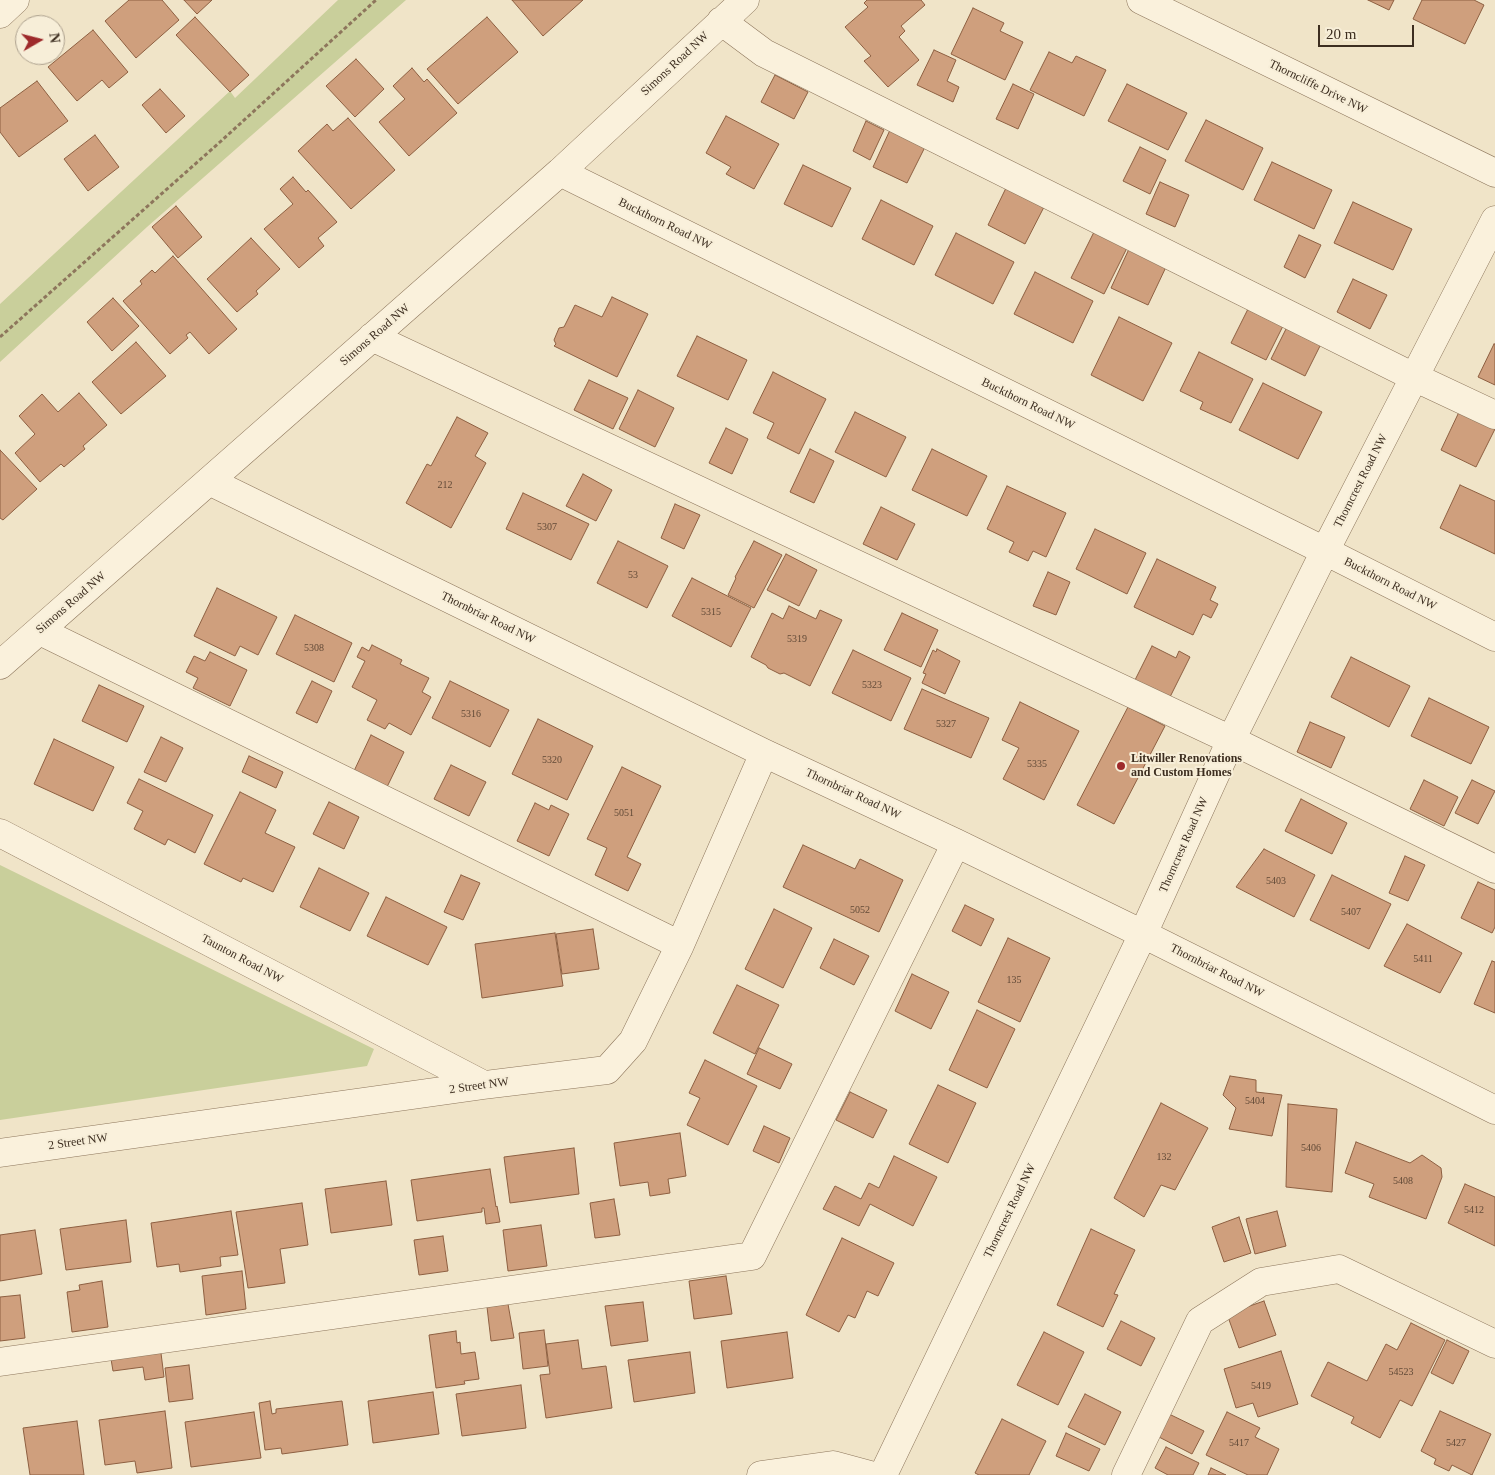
<!DOCTYPE html>
<style>
body{margin:0}
#map{position:relative;width:1495px;height:1475px;overflow:hidden;background:#f0e4c8;font-family:"Times New Roman",serif}
canvas{display:block}
.north{position:absolute;left:15px;top:15px;width:50px;height:50px;box-sizing:border-box;background:#f7eed8;border:1px solid #ada18e;border-radius:50%;rotate:82deg;font-size:14px;font-weight:700;line-height:20px;text-align:center;color:#3d2e20}
.north::after{content:'';display:block;margin:auto;width:18px;height:22px;background:#9e2a2b;clip-path:polygon(50% 0,100% 100%,50% 72%,0 100%)}
.scale{position:absolute;left:1318px;top:25px;width:96px;height:22px;box-sizing:border-box;border:2px solid #3d2e20;border-top:0;padding-left:6px;font-size:15px;line-height:18px;white-space:nowrap;color:#3d2e20;-webkit-text-stroke:4px #f7eed8;paint-order:stroke}
</style>
<div id="map">
<canvas width="1495" height="1475"></canvas>
<div class="north">N</div>
<div class="scale">20 m</div>
</div>
<script>
const context = document.querySelector('canvas').getContext('2d');
context.lineJoin = 'round';
function fillPath(path, color) { context.fillStyle = color; context.fill(path, 'evenodd'); }
const shape = rows => new Path2D(rows.map(r => 'M' + r).join(''));
function stroke(path, color, width, dash) { context.strokeStyle = color; context.lineWidth = width; context.lineCap = dash ? 'butt' : 'round'; context.setLineDash(dash || []); context.stroke(path); }
function drawText(font, color, halo, rows, align = 'center') {
  context.font = font + ' "Times New Roman",serif'; context.lineWidth = 4; context.setLineDash([]); context.textBaseline = 'middle'; context.strokeStyle = halo; context.fillStyle = color; for (const [text, x, y, turn = 0] of rows) {
    context.save(); context.translate(x, y); context.rotate((+turn || 0) * Math.PI / 180); context.textAlign = isNaN(turn) ? turn : align; if (halo) context.strokeText(text, 0, 0); context.fillText(text, 0, 0); context.restore();
  }
}
fillPath(shape([
 [338,0,406,0,147,227,0,362,0,304,230,91,235,98],
 [0,865,374,1049,367,1066,0,1120]
]), '#c9cf9b');
const building = shape([
 [129,0,162,0,179,20,136,58,105,21,129,0],
 [184,0,212,0,197,14,184,0],
 [512,0,583,0,543,36,512,0],
 [867,0,921,0,925,5,901,26,905,31,899,37,919,60,888,87,864,61,871,56,845,27,868,7,864,3,867,0],
 [1368,0,1394,0,1389,10,1368,0],
 [1422,0,1474,0,1484,5,1465,44,1413,19,1422,0],
 [973,8,1004,23,1000,31,1023,42,1005,80,951,54,973,8],
 [195,17,249,75,230,92,176,35,195,17],
 [487,17,518,52,458,104,427,69,487,17],
 [93,30,128,72,109,88,102,80,77,101,48,67,93,30],
 [934,50,956,60,947,81,959,87,953,102,917,85,934,50],
 [1049,52,1072,63,1076,56,1106,70,1084,116,1030,90,1049,52],
 [356,59,384,89,355,117,326,86,356,59],
 [412,68,424,82,427,79,457,113,409,156,379,122,405,99,393,86,412,68],
 [775,75,808,92,794,119,761,102,775,75],
 [37,81,68,121,19,157,0,132,0,108,37,81],
 [1013,84,1034,94,1018,129,996,119,1013,84],
 [1127,84,1187,113,1168,150,1108,121,1127,84],
 [160,89,185,116,166,133,142,105,160,89],
 [726,116,779,144,754,189,726,174,731,167,706,153,726,116],
 [348,118,395,170,351,209,298,151,327,124,333,131,348,118],
 [1206,120,1263,148,1243,190,1185,161,1206,120],
 [866,121,884,130,870,160,853,151,866,121],
 [890,130,925,147,907,183,873,167,890,130],
 [95,135,119,167,88,191,64,159,95,135],
 [1140,147,1166,160,1150,194,1123,181,1140,147],
 [1272,162,1332,190,1314,229,1254,200,1272,162],
 [803,165,851,188,832,227,784,204,803,165],
 [293,177,306,192,308,190,337,222,318,238,324,246,299,268,264,229,293,204,280,189,293,177],
 [1160,182,1189,195,1175,227,1146,214,1160,182],
 [1006,188,1044,207,1025,244,988,225,1006,188],
 [881,200,933,226,914,265,862,239,881,200],
 [1353,202,1412,229,1393,270,1334,243,1353,202],
 [176,206,202,237,178,258,152,227,176,206],
 [1095,230,1128,246,1104,294,1071,278,1095,230],
 [956,233,1014,262,993,304,935,275,956,233],
 [1299,235,1321,245,1305,278,1284,267,1299,235],
 [251,238,280,269,256,291,258,294,237,312,207,279,251,238],
 [1129,249,1166,267,1148,305,1111,288,1129,249],
 [173,256,237,329,209,354,190,332,186,335,188,338,170,354,123,301,142,284,140,281,152,270,155,273,173,256],
 [1035,272,1093,301,1073,343,1014,314,1035,272],
 [1353,279,1387,295,1370,329,1337,312,1353,279],
 [612,297,648,314,617,377,554,346,556,344,554,340,559,328,564,327,575,305,602,317,612,297],
 [113,298,139,326,112,351,87,322,113,298],
 [1248,309,1283,326,1266,360,1231,343,1248,309],
 [1119,317,1172,343,1143,401,1091,375,1119,317],
 [1289,323,1323,340,1305,376,1271,359,1289,323],
 [697,336,747,360,728,400,677,376,697,336],
 [136,342,166,376,121,414,92,382,136,342],
 [1494,344,1495,344,1495,385,1478,377,1494,344],
 [1199,352,1253,379,1231,423,1200,409,1203,402,1180,391,1199,352],
 [773,372,826,399,799,454,767,438,774,423,753,413,773,372],
 [589,380,628,398,613,429,574,410,589,380],
 [1263,383,1322,412,1298,459,1239,430,1263,383],
 [638,390,674,408,655,447,619,429,638,390],
 [79,393,107,425,83,446,85,449,64,467,61,464,40,482,15,453,35,434,19,416,42,394,58,412,79,393],
 [855,412,906,437,886,477,835,452,855,412],
 [1459,412,1495,429,1476,467,1441,450,1459,412],
 [457,417,488,433,475,456,486,463,451,528,406,503,427,464,431,466,457,417],
 [726,428,748,439,732,474,709,463,726,428],
 [810,449,834,461,814,503,790,492,810,449],
 [932,449,987,476,967,516,912,490,932,449],
 [0,450,37,489,3,520,0,518,0,450],
 [583,474,612,490,596,521,566,506,583,474],
 [1460,485,1495,501,1495,554,1440,528,1460,485],
 [1007,486,1066,513,1046,557,1033,551,1028,561,1009,552,1014,542,987,529,1007,486],
 [523,493,589,524,571,560,506,529,523,493],
 [675,504,700,515,684,549,661,538,675,504],
 [881,507,915,524,897,560,863,544,881,507],
 [1095,529,1146,553,1127,594,1076,569,1095,529],
 [618,541,668,566,647,608,597,583,618,541],
 [754,541,782,555,754,608,728,595,736,578,735,577,754,541],
 [786,554,817,570,799,606,767,590,786,554],
 [1157,559,1216,587,1210,600,1218,604,1211,618,1203,614,1193,635,1134,607,1157,559],
 [1048,572,1070,582,1056,615,1033,606,1048,572],
 [692,578,751,608,731,647,672,616,692,578],
 [217,588,277,617,258,655,240,646,235,656,194,636,217,588],
 [789,606,816,619,820,610,842,620,810,686,784,673,780,674,768,668,766,665,751,657,772,613,783,619,789,606],
 [902,613,938,630,921,667,884,650,902,613],
 [295,615,352,643,334,682,276,654,295,615],
 [372,645,402,660,400,664,429,678,422,692,431,697,411,735,389,723,385,729,367,720,377,700,352,687,365,661,357,657,362,647,369,651,372,645],
 [1152,646,1176,658,1179,651,1190,657,1170,697,1135,680,1152,646],
 [937,649,960,661,945,694,922,683,926,674,923,673,933,650,936,652,937,649],
 [853,650,911,678,891,721,832,693,853,650],
 [210,652,247,670,230,706,193,688,198,678,186,672,194,656,205,661,210,652],
 [1351,657,1410,686,1389,727,1331,697,1351,657],
 [312,681,332,691,317,723,296,713,312,681],
 [450,681,509,710,490,747,432,718,450,681],
 [99,685,144,706,127,742,82,721,99,685],
 [922,689,989,718,971,758,904,729,922,689],
 [1429,698,1489,727,1471,764,1411,736,1429,698],
 [1020,702,1079,731,1044,800,1003,779,1019,748,1002,740,1020,702],
 [1128,707,1165,726,1114,824,1077,805,1128,707],
 [538,719,593,746,567,800,512,774,538,719],
 [1310,722,1345,737,1331,768,1297,752,1310,722],
 [371,735,404,752,387,787,354,771,371,735],
 [161,737,183,748,166,782,144,772,161,737],
 [54,739,114,767,93,811,34,784,54,739],
 [249,756,283,772,276,788,242,772,249,756],
 [451,765,486,782,469,816,434,799,451,765],
 [622,767,661,786,627,857,641,864,628,891,595,875,607,848,587,839,622,767],
 [139,779,213,815,195,853,168,839,165,845,134,829,143,811,127,803,139,779],
 [1424,780,1458,797,1444,826,1410,809,1424,780],
 [1472,780,1495,791,1478,824,1455,813,1472,780],
 [240,792,276,810,265,833,295,847,273,892,243,878,241,882,204,864,240,792],
 [1301,799,1347,823,1332,854,1285,831,1301,799],
 [329,802,359,817,344,849,313,834,329,802],
 [535,803,549,810,551,805,569,814,549,856,517,841,535,803],
 [803,845,855,869,860,859,903,880,879,932,783,887,803,845],
 [1264,849,1315,875,1294,917,1236,887,1264,849],
 [1405,856,1425,865,1408,901,1389,893,1405,856],
 [319,868,369,893,350,931,300,907,319,868],
 [461,875,480,883,463,920,444,912,461,875],
 [1332,875,1391,904,1369,949,1310,920,1332,875],
 [1478,882,1495,890,1495,927,1492,933,1461,918,1478,882],
 [386,897,447,927,428,965,367,936,386,897],
 [965,905,994,919,981,946,952,931,965,905],
 [774,909,812,928,783,988,745,969,774,909],
 [1407,924,1462,953,1440,993,1384,966,1407,924],
 [593,929,599,969,562,974,556,934,593,929],
 [555,933,563,986,482,998,475,944,555,933],
 [1008,938,1050,958,1020,1022,978,1002,1008,938],
 [834,939,869,956,854,985,820,968,834,939],
 [1492,961,1495,962,1495,1013,1474,1004,1492,961],
 [912,974,949,992,931,1029,895,1011,912,974],
 [737,985,779,1005,755,1054,713,1033,737,985],
 [977,1010,1015,1029,987,1088,949,1070,977,1010],
 [759,1048,792,1064,780,1089,747,1074,759,1048],
 [705,1060,757,1086,728,1145,687,1125,700,1098,689,1093,705,1060],
 [1230,1076,1256,1080,1256,1092,1282,1095,1272,1136,1229,1129,1236,1108,1223,1095,1230,1076],
 [938,1085,976,1103,948,1163,909,1144,938,1085],
 [850,1092,887,1110,873,1138,836,1120,850,1092],
 [1161,1103,1208,1128,1175,1190,1161,1185,1144,1217,1114,1198,1161,1103],
 [1288,1104,1337,1109,1332,1192,1286,1187,1288,1104],
 [764,1126,790,1138,779,1163,753,1151,764,1126],
 [680,1133,686,1176,668,1179,670,1193,650,1196,648,1182,620,1186,614,1143,680,1133],
 [1356,1142,1410,1163,1422,1155,1441,1168,1442,1177,1426,1219,1369,1197,1374,1184,1345,1173,1356,1142],
 [574,1148,579,1194,510,1203,504,1157,574,1148],
 [894,1156,937,1177,913,1226,870,1204,859,1226,823,1209,835,1186,861,1199,869,1183,879,1188,894,1156],
 [490,1169,496,1207,497,1206,500,1222,486,1224,484,1208,482,1208,482,1212,417,1221,411,1180,490,1169],
 [386,1181,392,1225,331,1233,325,1189,386,1181],
 [1465,1184,1495,1197,1495,1246,1448,1223,1465,1184],
 [614,1199,620,1235,595,1238,590,1203,614,1199],
 [302,1203,308,1245,280,1249,285,1283,248,1288,236,1212,302,1203],
 [231,1211,238,1255,220,1257,221,1266,180,1272,179,1264,157,1267,151,1223,231,1211],
 [1277,1211,1286,1246,1255,1254,1246,1219,1277,1211],
 [1239,1217,1251,1253,1224,1262,1212,1227,1239,1217],
 [126,1220,131,1262,66,1270,60,1229,126,1220],
 [541,1225,547,1266,508,1271,503,1230,541,1225],
 [1091,1229,1135,1250,1114,1294,1118,1295,1103,1327,1057,1305,1091,1229],
 [35,1230,42,1274,0,1281,0,1235,35,1230],
 [443,1236,448,1271,419,1275,414,1240,443,1236],
 [842,1238,894,1263,878,1296,867,1291,855,1318,848,1315,839,1332,806,1315,842,1238],
 [242,1271,246,1309,206,1315,202,1276,242,1271],
 [726,1276,732,1314,694,1319,689,1281,726,1276],
 [102,1281,108,1327,72,1332,67,1292,80,1290,79,1285,102,1281],
 [20,1295,25,1338,0,1341,0,1297,20,1295],
 [1264,1301,1276,1335,1239,1348,1227,1314,1264,1301],
 [643,1302,648,1341,611,1346,605,1306,643,1302],
 [508,1304,514,1338,491,1341,487,1307,508,1304],
 [1121,1321,1155,1338,1141,1366,1107,1349,1121,1321],
 [1411,1323,1445,1340,1412,1406,1400,1400,1380,1438,1351,1423,1354,1417,1311,1396,1328,1362,1367,1381,1386,1344,1397,1350,1411,1323],
 [544,1330,548,1366,523,1369,519,1333,544,1330],
 [456,1331,457,1343,460,1342,461,1354,475,1352,479,1379,464,1381,465,1384,436,1388,429,1335,456,1331],
 [787,1332,793,1378,727,1388,721,1341,787,1332],
 [1044,1332,1084,1352,1058,1405,1017,1385,1044,1332],
 [578,1340,582,1369,606,1366,612,1408,546,1418,540,1375,550,1374,546,1344,578,1340],
 [1447,1340,1469,1351,1453,1384,1431,1373,1447,1340],
 [1281,1351,1298,1404,1258,1417,1253,1403,1236,1408,1224,1369,1281,1351],
 [690,1352,695,1393,634,1402,628,1360,690,1352],
 [161,1353,164,1377,145,1380,143,1367,113,1371,111,1359,161,1353],
 [189,1365,193,1399,169,1402,165,1368,189,1365],
 [521,1385,526,1428,462,1436,456,1394,521,1385],
 [433,1392,439,1434,373,1443,368,1401,433,1392],
 [1085,1394,1121,1412,1105,1445,1068,1427,1085,1394],
 [270,1401,272,1414,276,1413,276,1409,342,1401,348,1445,282,1454,281,1448,265,1450,259,1403,270,1401],
 [165,1411,172,1468,137,1473,135,1461,105,1465,99,1420,165,1411],
 [1440,1411,1491,1434,1472,1475,1452,1465,1449,1471,1434,1464,1436,1459,1421,1451,1440,1411],
 [254,1412,261,1458,191,1467,185,1422,254,1412],
 [1227,1412,1260,1428,1255,1437,1279,1449,1267,1475,1248,1475,1206,1455,1227,1412],
 [1169,1414,1204,1431,1192,1454,1157,1436,1169,1414],
 [1002,1419,1046,1441,1029,1475,979,1475,975,1473,1002,1419],
 [77,1421,84,1475,30,1475,23,1428,77,1421],
 [1066,1433,1100,1449,1089,1471,1056,1456,1066,1433],
 [1166,1447,1199,1463,1193,1475,1168,1475,1155,1468,1166,1447],
 [1211,1468,1226,1475,1208,1475,1211,1468]
]);
fillPath(building, '#cf9f7d');
stroke(building, '#8d5f41', 1);
const minor = shape([
 [1141,0,1495,173],
 [0,14,15,0],
 [721,21,764,53,1414,377,1495,415],
 [560,172,1325,551,1495,637],
 [372,337,1231,740,1495,869],
 [209,481,764,753,956,843,1143,934,1495,1110],
 [40,631,680,945],
 [0,665,560,172,745,0],
 [0,833,484,1085],
 [0,1153,484,1085,607,1070,633,1041,680,945,764,753],
 [0,1362,752,1256,956,843],
 [761,1475,833,1465,870,1475],
 [883,1475,1143,934,1231,740,1325,551,1495,220],
 [1126,1475,1200,1321,1261,1282,1339,1269,1495,1344]
]);
stroke(minor, '#8d765c', 29);
stroke(shape([
 [0,337,220,142,376,0]
]), '#8d765c', 3, [4, 2.5]);
stroke(minor, '#faf1dc', 28);
for (const [x, y, r, color] of [
 [1121,766,5,"#9e2a2b"]
]) { const dot = new Path2D(); dot.arc(x, y, r, 0, 2 * Math.PI); context.fillStyle = color; context.fill(dot); stroke(dot, '#f7eed8', 2); }
drawText('10px', '#624a37', null, [
 ["212",445,485],
 ["5307",547,527],
 ["53",633,575],
 ["5315",711,612],
 ["5319",797,639],
 ["5308",314,648],
 ["5323",872,685],
 ["5316",471,714],
 ["5327",946,724],
 ["5320",552,760],
 ["5335",1037,764],
 ["5051",624,813],
 ["5403",1276,881],
 ["5052",860,910],
 ["5407",1351,912],
 ["5411",1423,959],
 ["135",1014,980],
 ["5404",1255,1101],
 ["5406",1311,1148],
 ["132",1164,1157],
 ["5408",1403,1181],
 ["5412",1474,1210],
 ["54523",1401,1372],
 ["5419",1261,1386],
 ["5417",1239,1443],
 ["5427",1456,1443]
]);
drawText('12px', '#3d2e20', '#f7eed8', [
 ["Simons Road NW",675,64,-43],
 ["Thorncliffe Drive NW",1318,87,26],
 ["Buckthorn Road NW",665,224,26],
 ["Simons Road NW",375,335,-41],
 ["Buckthorn Road NW",1028,404,26],
 ["Thorncrest Road NW",1361,481,-63],
 ["Buckthorn Road NW",1390,584,27],
 ["Simons Road NW",71,603,-41],
 ["Thornbriar Road NW",488,618,26],
 ["Thornbriar Road NW",853,794,25],
 ["Thorncrest Road NW",1184,845,-66],
 ["Taunton Road NW",242,959,28],
 ["Thornbriar Road NW",1217,971,27],
 ["2 Street NW",479,1086,-8],
 ["2 Street NW",78,1142,-8],
 ["Thorncrest Road NW",1010,1211,-64]
]);
drawText('bold 12px', '#3d2e20', '#f7eed8', [
 ["Litwiller Renovations",1131,759],
 ["and Custom Homes",1131,773]
], 'left');
</script>
